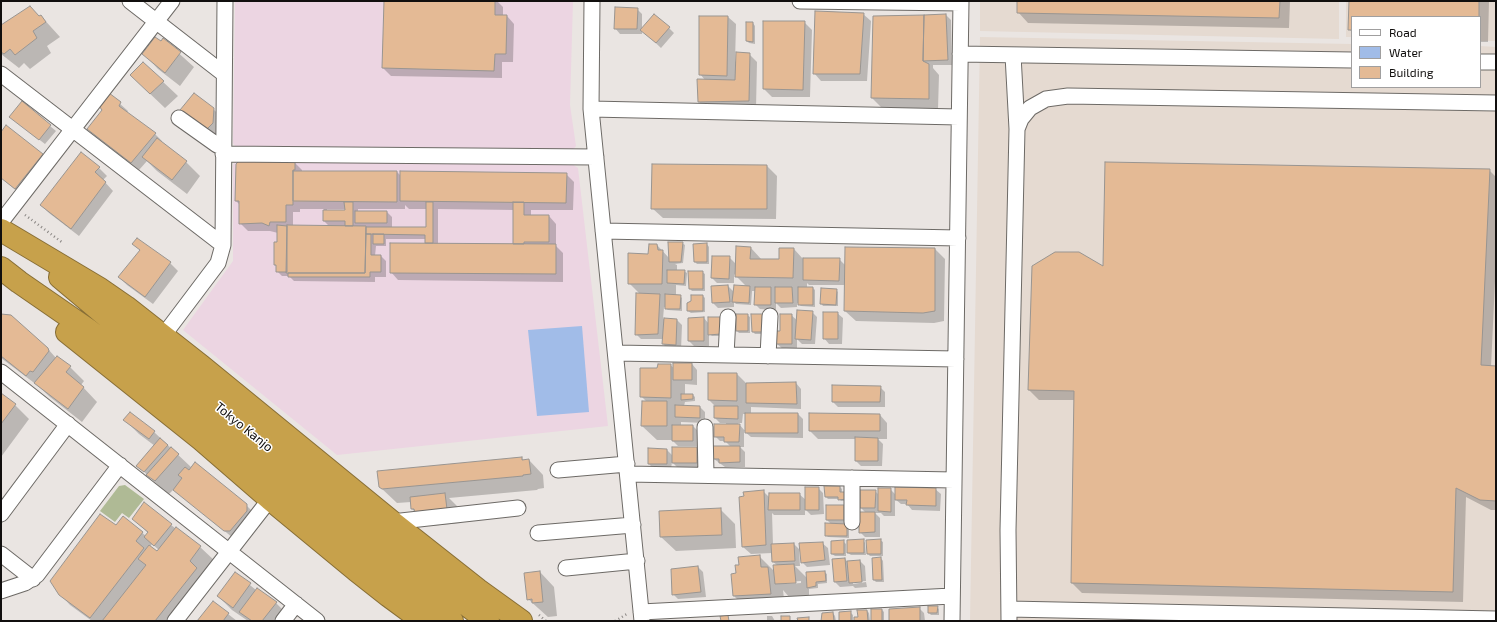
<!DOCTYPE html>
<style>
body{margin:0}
#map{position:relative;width:1497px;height:622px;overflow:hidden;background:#eae5e2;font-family:"Exo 2",sans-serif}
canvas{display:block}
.frame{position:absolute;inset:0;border:2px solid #110f0e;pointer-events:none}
.legend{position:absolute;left:1351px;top:16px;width:130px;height:72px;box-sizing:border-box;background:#fff;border:1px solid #a09f9f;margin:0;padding:5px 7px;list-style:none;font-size:12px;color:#110f0e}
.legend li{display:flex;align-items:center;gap:8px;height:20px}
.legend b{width:20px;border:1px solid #a09f9f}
</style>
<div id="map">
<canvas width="1497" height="622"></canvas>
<div class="frame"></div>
<ul class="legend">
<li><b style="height:5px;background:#fff"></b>Road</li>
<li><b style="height:11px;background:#a1bce8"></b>Water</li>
<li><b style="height:11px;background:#e4ba95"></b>Building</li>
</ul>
</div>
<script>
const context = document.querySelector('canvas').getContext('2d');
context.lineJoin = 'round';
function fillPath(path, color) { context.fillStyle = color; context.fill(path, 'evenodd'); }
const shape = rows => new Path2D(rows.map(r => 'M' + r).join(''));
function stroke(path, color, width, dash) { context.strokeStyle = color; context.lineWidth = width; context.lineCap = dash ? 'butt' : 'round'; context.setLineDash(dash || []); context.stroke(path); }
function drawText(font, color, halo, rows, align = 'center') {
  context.font = font + ' "Exo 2",sans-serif'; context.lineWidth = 3; context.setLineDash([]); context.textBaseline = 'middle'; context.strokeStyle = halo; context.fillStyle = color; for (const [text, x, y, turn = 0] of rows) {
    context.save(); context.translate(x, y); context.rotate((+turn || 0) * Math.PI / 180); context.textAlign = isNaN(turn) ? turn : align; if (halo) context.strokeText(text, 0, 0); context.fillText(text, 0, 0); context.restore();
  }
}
fillPath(shape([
 [980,1,1339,1,1339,39,980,31],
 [1346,1,1496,1,1496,41,1480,41,1480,17,1352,17,1352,37,1346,37],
 [980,37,1352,44,1352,87,1480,87,1480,46,1496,47,1496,621,970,621]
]), '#e5dad1');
fillPath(shape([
 [235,1,573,1,570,105,576,146,572,151,237,149,233,143],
 [239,158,572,164,578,168,608,426,337,455,183,330,233,261,233,165]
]), '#ecd5e2');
fillPath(shape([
 [125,485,144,499,129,518,122,513,115,522,100,511,119,486]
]), '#afba95');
fillPath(shape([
 [582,326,589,412,537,416,528,330]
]), '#a1bce8');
fillPath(shape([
 [385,1,497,1,503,7,503,16,507,16,514,24,513,62,502,62,502,78,391,76,383,68],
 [1018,1,1290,1,1289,28,1028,23,1018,12],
 [1350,1,1489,1,1488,42,1480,42,1480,17,1352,17,1352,32,1349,29],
 [637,9,642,14,642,29,669,28,674,33,661,48,642,30,642,34,620,34,615,28],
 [863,14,871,21,867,81,821,81,814,73],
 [946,15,951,20,952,65,933,65,933,68,939,75,938,109,882,108,872,98],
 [41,16,60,37,47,46,51,53,30,69,24,63,19,68,1,54,1,26],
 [728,17,736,24,735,62,749,54,757,62,756,108,707,110,699,102,705,80,700,74],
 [764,22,804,22,812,30,810,97,772,97,764,89],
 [753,23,755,26,755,44,749,43,747,41],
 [163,39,194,67,180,86,158,69,144,54],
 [143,63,178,96,165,108,145,89],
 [109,94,128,111,127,113,155,134,162,141,162,142,186,162,200,176,187,194,157,171,147,161,139,170,96,137,88,129,104,110],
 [22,103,56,131,45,144,16,122],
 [213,109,228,123,220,144,196,124],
 [1,134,42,154,50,162,23,196,1,178],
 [294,162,302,170,302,172,397,172,401,176,566,174,574,182,573,210,531,210,531,216,549,216,556,224,556,246,563,253,563,282,398,280,391,272,426,244,426,239,386,239,386,246,376,246,375,256,381,256,386,261,386,277,375,277,375,282,294,281,289,276,282,276,277,271,277,267,275,265,278,233,270,231,248,231,240,223,240,205,236,201],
 [405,205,409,209,427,209,427,228,392,228,392,217,387,212,358,212,358,209,405,209],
 [300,209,324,209,324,221,330,227,293,226,293,212,300,212],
 [327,209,346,209,346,211,327,211],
 [438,209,514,210,514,245,438,244],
 [294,272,370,272,370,274,294,274],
 [767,166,777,176,776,219,663,218,652,208],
 [99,168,107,176,103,180,113,191,79,236,49,213,41,205],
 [1489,170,1496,177,1496,260,1491,367,1496,367,1496,510,1491,510,1466,497,1463,602,1082,593,1072,583,1075,400,1039,400,1029,390,1104,268],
 [137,239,170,263,178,271,153,304,127,285,119,277,141,250],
 [682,243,685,245,683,263,675,264,677,265,677,271,684,271,687,273,686,286,676,285,676,295,680,296,682,298,682,311,668,310,664,307,663,319,677,320,682,325,681,350,668,349,663,344,663,339,641,339,636,334,640,294,629,283,657,245,669,258],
 [707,244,709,247,709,264,697,264,695,262],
 [751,248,762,260,780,260,794,249,803,259,839,259,846,266,935,249,945,259,944,321,934,323,856,321,845,311,846,285,809,285,807,283,807,288,813,288,815,290,815,307,801,306,797,303,797,307,781,308,776,303,776,310,760,309,755,304,756,291,752,291,751,305,736,304,734,302,734,307,718,308,713,303,728,286,734,292,747,287,734,274,734,283,717,283,712,278,729,257,736,264],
 [702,272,705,274,705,291,692,291,690,289],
 [836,290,838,292,838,306,823,306,821,303],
 [703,296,705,298,705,312,691,313,688,311],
 [812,312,817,317,815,344,802,344,797,339,797,349,783,349,777,344,781,332,791,315,798,321],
 [837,313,843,318,842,344,829,344,824,338],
 [1,315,48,349,56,358,70,367,84,381,81,385,97,402,82,422,50,397,37,385,1,358],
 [747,315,750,317,750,333,739,333,737,331],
 [752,315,767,334,755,334,753,332],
 [704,318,709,324,720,318,722,321,722,336,712,336,709,334,709,346,694,346,689,341],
 [674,364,692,364,697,370,697,385,685,384,685,395,693,395,695,397,695,401,685,402,684,406,700,407,705,412,705,423,681,422,681,426,693,426,698,431,698,446,678,446,672,440,657,440,642,426,647,402,641,396,658,368,670,365,674,368],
 [737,374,747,384,796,383,801,389,801,409,751,407,751,414,798,414,803,419,803,438,751,437,744,431,744,447,740,447,745,452,745,467,725,467,714,459,731,447,725,441,720,441,715,436,726,425,726,423,720,423,715,418,715,406,709,400],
 [743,414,746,414,746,432,738,423,742,423],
 [880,387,885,392,885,407,838,407,833,402],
 [1,394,15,405,29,419,1,457],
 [130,413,154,432,192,468,246,505,254,513,233,538,174,489,169,494,162,489,138,466,155,446,139,434,125,420],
 [810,414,880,415,887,423,887,439,878,439,883,444,882,466,861,466,856,461,856,439,818,439,810,431],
 [696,448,711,462,687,477,672,462,671,469,654,469,649,464,667,450,673,456],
 [522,458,524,461,529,460,543,475,544,488,538,489,537,490,449,498,459,508,461,523,430,526,412,509,411,502,397,503,380,487],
 [840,487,842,489,842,493,848,501,841,501,839,499,828,499,826,497],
 [818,488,823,493,824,514,811,515,805,509,805,515,774,515,772,513,773,545,794,544,799,549,800,566,795,566,807,578,824,572,827,574,827,583,818,584,818,588,809,589,809,596,790,598,783,590,785,608,748,610,734,596,737,574,740,566,759,556,775,572,777,565,773,562,772,553,751,554,743,547,763,491,770,498,799,494,806,500],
 [801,581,801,583,787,584,787,582],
 [890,489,896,495,935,489,941,494,940,511,912,510,907,504,901,504,895,499,895,516,884,516,881,513,875,513,880,518,880,537,865,537,860,532,866,513,861,508,875,491,879,495],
 [844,506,849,511,849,538,828,537,826,535,831,524,827,520],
 [720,509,735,524,736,548,676,551,661,537],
 [123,517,146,536,148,533,133,519,171,525,200,547,215,561,180,621,92,621,70,605,60,594],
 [152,544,159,550,157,553,150,547],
 [863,540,865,543,866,555,851,555,848,553,848,541],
 [880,540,883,542,883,556,870,556,868,554],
 [843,541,846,544,846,556,835,556,832,554],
 [822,543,828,548,830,565,807,567,802,562],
 [881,558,883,561,884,582,876,582,874,580,873,559],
 [845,559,848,562,860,561,865,566,866,581,853,582,853,584,866,582,867,587,855,588,853,586,840,587,835,582],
 [698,567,703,572,706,597,678,599,673,594],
 [540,572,554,587,557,616,548,617,528,599],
 [235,573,256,590,276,603,290,617,287,621,248,621,232,610,218,596],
 [937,607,939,609,939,615,931,615,929,613],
 [919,608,924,613,925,621,890,621],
 [882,610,884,612,884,621,872,621],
 [867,611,869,613,870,621,855,621],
 [850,612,853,615,853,621,840,621],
 [833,613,835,616,836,621,822,621],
 [228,614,237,621,199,621],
 [767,616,772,616,775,621,767,621]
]), '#0003');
const building = shape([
 [384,1,495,1,495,15,507,15,506,54,495,54,494,71,382,68,384,1],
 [1017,1,1280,1,1279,18,1017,13,1017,1],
 [1349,1,1479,1,1479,17,1352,17,1352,30,1348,30,1349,1],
 [30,6,39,16,41,15,46,22,33,31,37,38,15,55,10,49,4,54,1,52,1,25,30,6],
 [615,7,638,8,637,29,614,29,615,7],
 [815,11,864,13,860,74,813,74,815,11],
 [654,14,670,27,656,43,640,30,654,14],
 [946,14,948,60,923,61,924,15,946,14],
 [924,15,923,61,929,64,929,99,871,98,873,16,924,15],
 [699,16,728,16,727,76,699,75,699,16],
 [763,21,805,21,803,90,763,89,763,21],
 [746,22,753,22,753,42,746,41,746,22],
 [155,37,161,41,163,38,181,52,165,73,142,54,155,37],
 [736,52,750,53,749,101,698,102,697,79,735,80,736,52],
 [143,62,164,81,150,94,130,75,143,62],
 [109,93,121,102,119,106,156,133,131,163,87,129,102,110,99,106,109,93],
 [194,93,214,108,213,123,206,130,180,110,194,93],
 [22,101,51,125,39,140,9,117,22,101],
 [6,125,43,154,15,189,1,178,1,132,6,125],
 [157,138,187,161,172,180,142,157,157,138],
 [81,152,100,167,95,172,106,182,71,229,40,205,81,152],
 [239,161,295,161,295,170,293,170,293,205,286,205,286,222,270,222,269,226,262,223,239,224,239,201,235,201,236,164,239,161],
 [1105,162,1490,169,1481,365,1496,366,1496,501,1480,500,1456,488,1453,592,1071,583,1074,391,1028,390,1032,266,1055,252,1079,252,1103,266,1105,162],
 [652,164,767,165,767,209,651,209,652,164],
 [293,171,397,171,397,202,293,201,293,171],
 [400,171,567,173,566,203,400,201,400,171],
 [344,202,353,202,353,226,345,226,345,221,323,221,323,210,345,210,344,202],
 [426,202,433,202,433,243,425,243,425,235,366,234,366,227,426,227,426,202],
 [513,202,524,202,524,215,549,215,549,242,524,242,524,244,513,244,513,202],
 [355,211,387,211,387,223,355,223,355,211],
 [277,225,287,226,287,272,276,272,276,265,274,265,274,242,277,242,277,225],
 [287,225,366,226,365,273,286,273,287,225],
 [366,234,371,234,371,255,381,255,381,272,370,272,370,277,288,277,288,273,365,273,366,234],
 [373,234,384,234,384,244,373,244,373,234],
 [137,238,171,262,145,297,118,277,140,250,132,244,137,238],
 [668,242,683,242,681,262,669,262,668,242],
 [390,243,556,244,556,274,390,273,390,243],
 [707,243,707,262,694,262,693,244,707,243],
 [649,244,657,244,658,250,663,250,662,284,628,284,628,253,648,254,649,244],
 [736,246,751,247,750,259,779,259,779,248,794,248,793,278,735,277,736,246],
 [845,247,935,248,935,311,923,313,844,311,845,247],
 [712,256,730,256,729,279,711,278,712,256],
 [803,258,840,258,839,281,803,280,803,258],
 [667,270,685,270,684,284,667,283,667,270],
 [688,271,703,271,703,289,689,289,688,271],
 [728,285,730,302,712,303,711,286,728,285],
 [734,285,750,286,749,303,732,302,734,285],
 [755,287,771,287,771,305,754,305,755,287],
 [775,287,792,287,793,303,775,303,775,287],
 [798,287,813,287,813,305,798,305,798,287],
 [821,288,837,289,836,305,820,304,821,288],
 [636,293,660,294,658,334,635,335,636,293],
 [665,294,681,295,680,309,665,309,665,294],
 [691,295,703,295,703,311,687,311,687,303,691,301,691,295],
 [797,310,813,311,811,340,795,339,797,310],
 [823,312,838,312,838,339,823,339,823,312],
 [1,314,11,315,48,348,49,351,33,372,30,371,26,376,1,356,1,314],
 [736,314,748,314,748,331,736,331,736,314],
 [751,314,765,314,765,332,752,332,751,314],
 [780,314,792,314,792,344,776,344,776,331,780,331,780,314],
 [704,317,704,341,688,341,688,318,704,317],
 [708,317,720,317,721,334,708,335,708,317],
 [664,318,677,319,676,345,662,344,664,318],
 [57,356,71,366,66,372,84,387,68,409,34,383,57,356],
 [673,363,692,363,692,380,673,380,673,363],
 [658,364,671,364,671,398,640,397,640,368,657,368,658,364],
 [708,373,737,373,737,401,708,400,708,373],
 [796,382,797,404,746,403,746,383,796,382],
 [832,385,881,386,880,402,832,402,832,385],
 [1,393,16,404,1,424,1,393],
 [681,394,693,394,693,399,681,400,681,394],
 [642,401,667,401,667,426,641,426,642,401],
 [675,405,700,406,700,418,675,417,675,405],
 [714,406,738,406,738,419,714,418,714,406],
 [130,412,155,431,149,439,123,420,130,412],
 [745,413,798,413,798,433,745,433,745,413],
 [809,413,880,414,880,431,809,431,809,413],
 [714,424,740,424,739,442,724,442,724,437,714,437,714,424],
 [672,425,693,425,693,441,672,441,672,425],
 [855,437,878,438,878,461,855,461,855,437],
 [160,438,168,445,144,472,136,466,160,438],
 [713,446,740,446,740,462,719,463,719,459,713,459,713,446],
 [171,447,179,454,155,481,146,475,171,447],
 [672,447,697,447,697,463,672,463,672,447],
 [648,448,667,449,667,464,648,464,648,448],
 [522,457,522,460,529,459,531,474,523,475,523,476,382,489,379,487,377,471,522,457],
 [195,462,247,504,247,511,230,531,224,531,173,490,182,478,178,475,185,467,189,470,195,462],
 [824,486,840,486,840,492,846,492,847,499,838,500,838,497,825,497,824,486],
 [805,487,819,487,819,510,805,510,805,487],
 [895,487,936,488,936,506,906,505,907,500,895,500,895,487],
 [878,488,891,488,891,512,878,511,878,488],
 [764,490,766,545,742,547,739,497,744,496,743,492,764,490],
 [860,490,876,490,875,508,860,508,860,490],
 [445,493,447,509,415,513,414,509,411,509,410,497,445,493],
 [769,493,800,493,800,510,768,510,769,493],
 [144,502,172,524,154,546,144,537,148,532,132,519,144,502],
 [826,505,844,505,844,520,826,520,826,505],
 [721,508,722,535,660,537,659,511,721,508],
 [859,512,875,512,875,532,859,533,859,512],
 [100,514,116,525,123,516,143,532,136,541,144,548,90,618,59,595,50,581,100,514],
 [825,523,847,524,847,536,825,536,825,523],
 [176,527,201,546,190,561,197,568,155,621,102,621,146,565,138,559,149,545,157,551,176,527],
 [864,539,864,553,847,553,847,540,864,539],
 [881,539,881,554,867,554,866,540,881,539],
 [844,540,844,554,831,554,831,541,844,540],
 [823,542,825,560,801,563,799,543,823,542],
 [794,543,795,561,772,562,771,544,794,543],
 [760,555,761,567,768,567,771,594,733,596,731,574,736,573,735,565,739,565,738,557,760,555],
 [881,557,882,580,873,580,872,558,881,557],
 [845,558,847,581,834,582,832,559,845,558],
 [860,560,862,582,849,583,847,561,860,560],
 [794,564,796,583,775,584,773,565,794,564],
 [698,566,701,592,672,595,671,569,698,566],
 [540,571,543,602,532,603,532,599,527,600,524,573,540,571],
 [825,571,826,581,816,582,816,586,807,588,806,572,825,571],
 [235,572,251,583,233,608,217,596,235,572],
 [257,588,277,602,262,621,252,621,239,612,257,588],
 [213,601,229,613,223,621,197,621,213,601],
 [928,606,938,606,937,613,928,613,928,606],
 [920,607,920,621,889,621,889,609,920,607],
 [871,609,882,609,882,621,871,621,871,609],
 [857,610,867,610,868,621,854,621,854,617,858,617,857,610],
 [851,611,851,621,839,621,839,612,851,611],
 [833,612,834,621,821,621,822,613,833,612],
 [728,615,729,621,721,621,720,616,728,615],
 [781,616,790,616,790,621,781,621,781,616],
 [809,617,809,621,798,621,797,618,809,617]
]);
fillPath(building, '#e4ba95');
stroke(building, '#999591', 1);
const minor = shape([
 [130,1,224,74],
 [592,1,591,109,642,621],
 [800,1,961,3],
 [960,54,1352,60],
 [1480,62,1496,62],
 [1,74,223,245],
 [591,109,959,117],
 [179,118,217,145,223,146],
 [1017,129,1021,119,1030,108,1046,99,1068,96,1496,103],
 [223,154,596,157],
 [1,222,172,1],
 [603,231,958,238],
 [163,336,218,263,223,245,225,1],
 [616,353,956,359],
 [726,355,728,317],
 [768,356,770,316],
 [1,372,317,621],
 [705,427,706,475],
 [558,470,627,464],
 [628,474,954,480],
 [852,478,852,522],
 [1,514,68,424],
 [392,522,518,508],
 [538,533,633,525],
 [1,554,33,579],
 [566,568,637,561],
 [1,591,25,583,37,575,120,465],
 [1009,609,1496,619],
 [641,612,952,596],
 [175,621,270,499],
 [283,621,296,604],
 [952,621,961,1],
 [1009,621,1008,530,1017,129,1013,55]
]);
const highway = shape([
 [1,230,100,289,126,307,201,366,392,522,478,590,521,621],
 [1,268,19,282,87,329,118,353,452,621],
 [60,277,135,340,401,555,488,621],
 [67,332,202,440,270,499,356,570,389,596,423,621]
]);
stroke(minor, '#6d6a66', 17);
stroke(highway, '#876e36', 24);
stroke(shape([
 [25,215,63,243],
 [539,615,546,621],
 [615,621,627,614]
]), '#8a8684', 2.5, [1, 3]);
stroke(minor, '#fff', 15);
stroke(highway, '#c7a14b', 22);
drawText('13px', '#110f0e', '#fff', [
 ["Tokyo Kanjo",244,427,39]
]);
</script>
